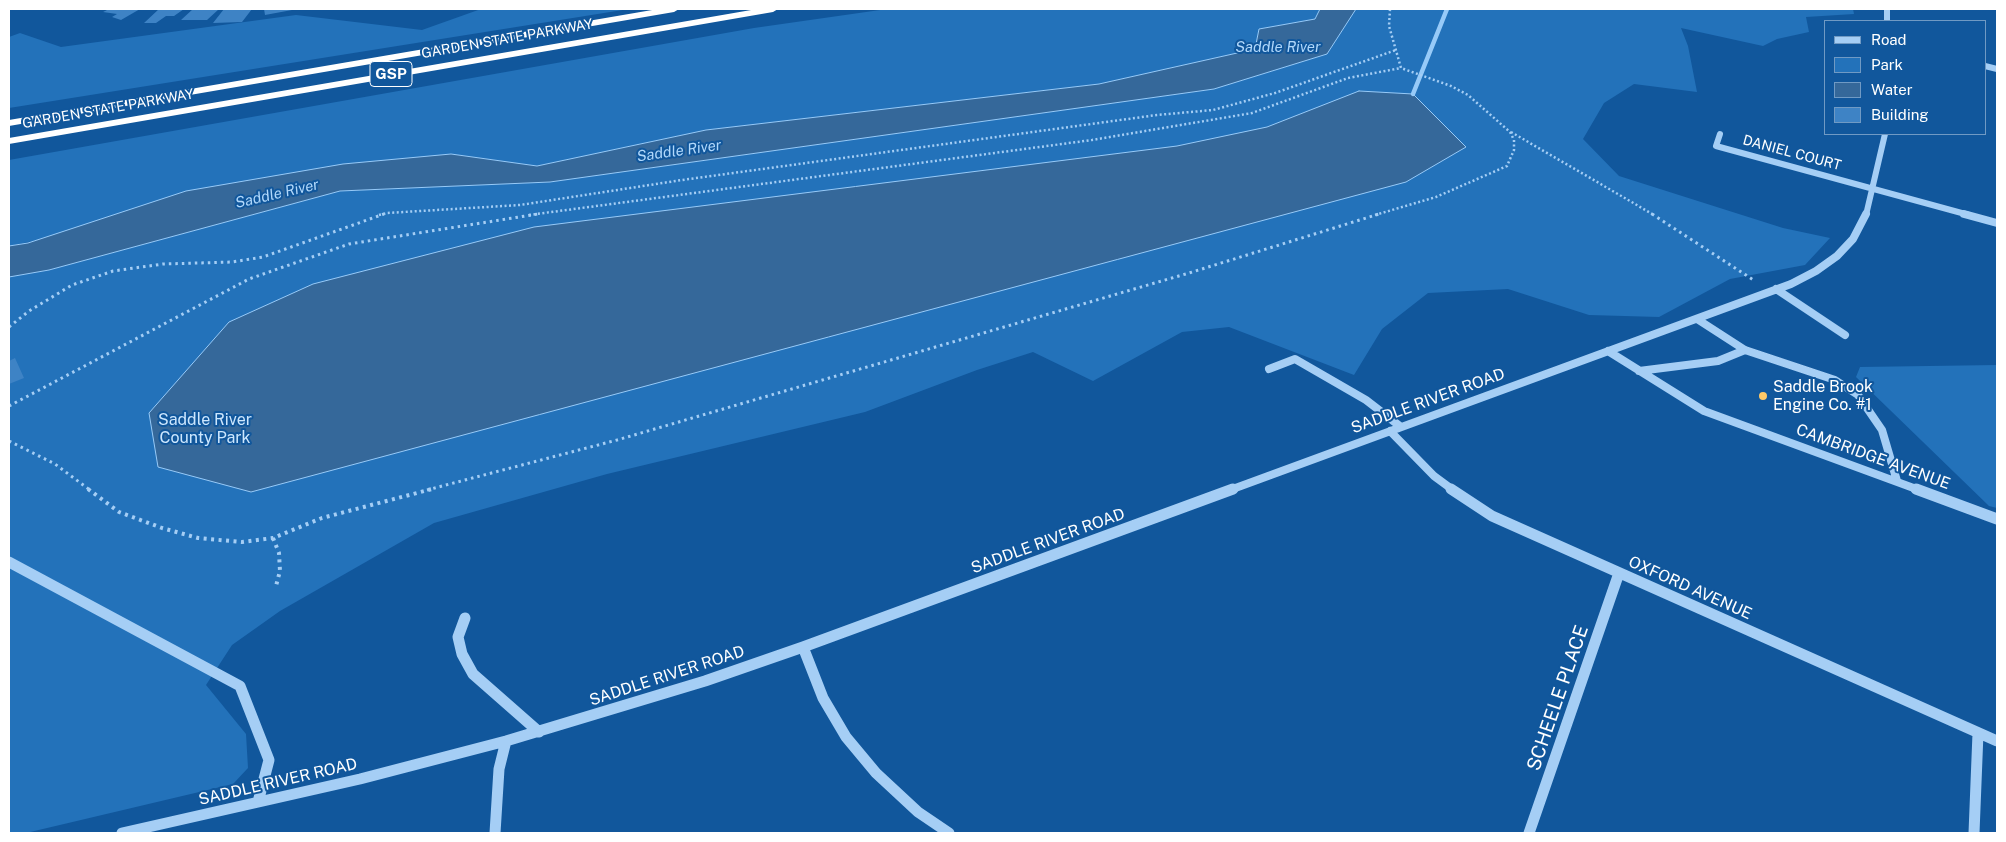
<!DOCTYPE html>
<style>
body{margin:0}
#map{position:relative;width:2006px;height:842px;overflow:hidden;background:#11579c;font-family:"Public Sans",sans-serif}
canvas{display:block}
.frame{position:absolute;inset:0;border:10px solid #fff;pointer-events:none}
.legend{position:absolute;left:1824px;top:20px;width:162px;height:115px;box-sizing:border-box;background:#11579c;border:1px solid #709ac4;margin:0;padding:6px 9px;list-style:none;font-size:15px;color:#fff}
.legend li{display:flex;align-items:center;gap:10px;height:25px}
.legend b{width:25px;border:1px solid #709ac4}
</style>
<div id="map">
<canvas width="2006" height="842"></canvas>
<div class="frame"></div>
<ul class="legend">
<li><b style="height:6px;background:#a5cef5"></b>Road</li>
<li><b style="height:14px;background:#2372ba"></b>Park</li>
<li><b style="height:14px;background:#35689a"></b>Water</li>
<li><b style="height:14px;background:#3e83c5"></b>Building</li>
</ul>
</div>
<script>
const context = document.querySelector('canvas').getContext('2d');
context.lineJoin = 'round';
function fillPath(path, color) { context.fillStyle = color; context.fill(path, 'evenodd'); }
const shape = rows => new Path2D(rows.map(r => 'M' + r).join(''));
function stroke(path, color, width, dash) { context.strokeStyle = color; context.lineWidth = width; context.lineCap = dash ? 'butt' : 'round'; context.setLineDash(dash || []); context.stroke(path); }
function drawText(font, color, halo, rows, align = 'center') {
  context.font = font + ' "Public Sans",sans-serif'; context.lineWidth = 4; context.setLineDash([]); context.textBaseline = 'middle'; context.strokeStyle = halo; context.fillStyle = color; for (const [text, x, y, turn = 0] of rows) {
    context.save(); context.translate(x, y); context.rotate((+turn || 0) * Math.PI / 180); context.textAlign = isNaN(turn) ? turn : align; if (halo) context.strokeText(text, 0, 0); context.fillText(text, 0, 0); context.restore();
  }
}
fillPath(shape([
 [481,9,629,9,9,108,9,37,20,33,61,47,296,15,422,30],
 [887,9,1320,9,1315,19,1259,29,1255,49,1099,84,706,130,537,166,451,154,9,246,9,160,754,28],
 [1356,9,1853,9,1854,14,1806,17,1809,32,1777,39,1763,46,1681,28,1688,46,1697,92,1634,84,1604,103,1583,139,1619,176,1783,228,1830,238,1805,265,1730,279,1659,317,1589,315,1508,289,1428,293,1382,329,1354,375,1229,327,1182,332,1093,381,1033,352,977,370,865,412,607,474,434,523,280,611,232,645,206,685,246,734,248,768,233,784,26,833,9,833,9,277,49,270,340,191,550,182,1214,89,1327,54],
 [1997,365,1997,508,1989,506,1856,377,1860,367]
]), '#2372ba');
const water = shape([
 [1320,9,1356,9,1327,54,1214,89,550,182,340,191,49,270,9,277,9,246,28,243,186,191,343,164,451,154,537,166,706,130,1099,84,1255,49,1259,29,1315,19,1320,9],
 [1359,91,1413,94,1466,147,1406,182,251,492,158,467,149,413,229,322,313,284,534,227,1177,146,1267,127,1359,91]
]);
fillPath(water, '#35689a');
stroke(water, '#97caf8', 1);
stroke(shape([
 [1413,94,1447,9]
]), '#97caf8', 4.5);
fillPath(shape([
 [109,9,140,9,121,20,112,17,117,14,103,12],
 [159,9,184,9,174,16,166,16,156,23,144,23],
 [193,9,219,9,207,20,181,20],
 [224,9,252,9,242,22,213,23],
 [264,9,292,9,292,10,265,15],
 [15,358,24,378,9,384,9,361]
]), '#3e83c5');
stroke(shape([
 [1511,132,1654,215],
 [379,215,387,213,520,205,682,180,1157,115,1213,110,1275,93,1396,50],
 [529,215,1092,140,1252,113,1348,78,1401,68,1389,26,1390,9],
 [1375,215,1436,197,1507,166,1514,150,1514,140,1510,132,1468,95,1451,86,1401,68]
]), '#a5cef5', 2.5, [2, 2.5]);
stroke(shape([
 [1652,214,1755,281],
 [9,327,29,311,72,285,113,271,163,264,232,262,263,257,384,214],
 [9,406,249,279,349,244,538,214],
 [9,441,55,464,90,490],
 [427,490,617,440,1189,273,1379,214]
]), '#a5cef5', 3, [2.5, 4]);
stroke(shape([
 [88,489,119,512,162,528,198,538,242,542,273,538,322,518,432,489],
 [273,538,279,553,280,571,276,586]
]), '#a5cef5', 4, [3, 4.5]);
stroke(shape([
 [1887,9,1887,21],
 [1985,66,1997,69],
 [1720,134,1716,146,1969,215],
 [1866,215,1885,134]
]), '#a5cef5', 6);
stroke(shape([
 [1964,214,1997,223],
 [1776,289,1845,335],
 [1697,319,1745,350,1835,380,1858,395,1882,430,1897,481],
 [1608,351,1704,411,1919,490],
 [1269,369,1295,359,1366,400,1401,427],
 [1639,371,1718,361,1745,350],
 [1390,431,1434,476,1453,490],
 [1230,490,1791,284,1816,271,1837,256,1853,239,1866,214]
]), '#a5cef5', 8);
stroke(shape([
 [1451,489,1492,516,1997,741],
 [1916,489,1997,519],
 [9,562,240,686,269,760,258,802],
 [465,618,458,637,462,654,473,674,539,732],
 [803,647,823,698,846,737,876,773,918,812,949,833],
 [122,833,360,779,506,741,705,681,803,647,1233,489],
 [495,833,499,769,506,741],
 [1529,833,1619,573],
 [1974,833,1978,733]
]), '#a5cef5', 11);
fillPath(shape([
 [658,9,679,9,674,12,9,126,9,120,658,9],
 [757,9,778,9,773,12,9,144,9,138,757,9]
]), '#fff');
for (const [x, y, r, color] of [
 [1763,396,5,"#ffc968"]
]) { const dot = new Path2D(); dot.arc(x, y, r, 0, 2 * Math.PI); context.fillStyle = color; context.fill(dot); stroke(dot, '#11579c', 2); }
drawText('14px', '#fff', '#11579c', [
 ["GARDEN STATE PARKWAY",507,39,-10],
 ["GARDEN STATE PARKWAY",108,109,-10],
 ["DANIEL COURT",1792,153,15]
]);
drawText('italic 15px', '#b1d8fb', '#11579c', [
 ["Saddle River",1278,47],
 ["Saddle River",679,151,-8],
 ["Saddle River",277,194,-13]
]);
for (const [x, y, w] of [
 [391,74,42]
]) { const box = new Path2D(); box.roundRect(x - w / 2, y - 12.5, w, 25, 4); context.fillStyle = '#11579c'; context.fill(box); stroke(box, '#fff', 1); }
drawText('bold 15px', '#fff', null, [
 ["GSP",391,74]
]);
drawText('16px', '#fff', '#11579c', [
 ["Saddle Brook",1773,387],
 ["Engine Co. #1",1773,405]
], 'left');
drawText('16px', '#fff', '#11579c', [
 ["SADDLE RIVER ROAD",1428,401,-20],
 ["CAMBRIDGE AVENUE",1873,457,20],
 ["SADDLE RIVER ROAD",1048,541,-20],
 ["OXFORD AVENUE",1690,588,24],
 ["SADDLE RIVER ROAD",667,676,-18],
 ["SADDLE RIVER ROAD",278,782,-13]
]);
drawText('16px', '#cde7fe', '#11579c', [
 ["Saddle River",205,420],
 ["County Park",205,438]
]);
drawText('19px', '#fff', '#11579c', [
 ["SCHEELE PLACE",1558,698,-71]
]);
</script>
